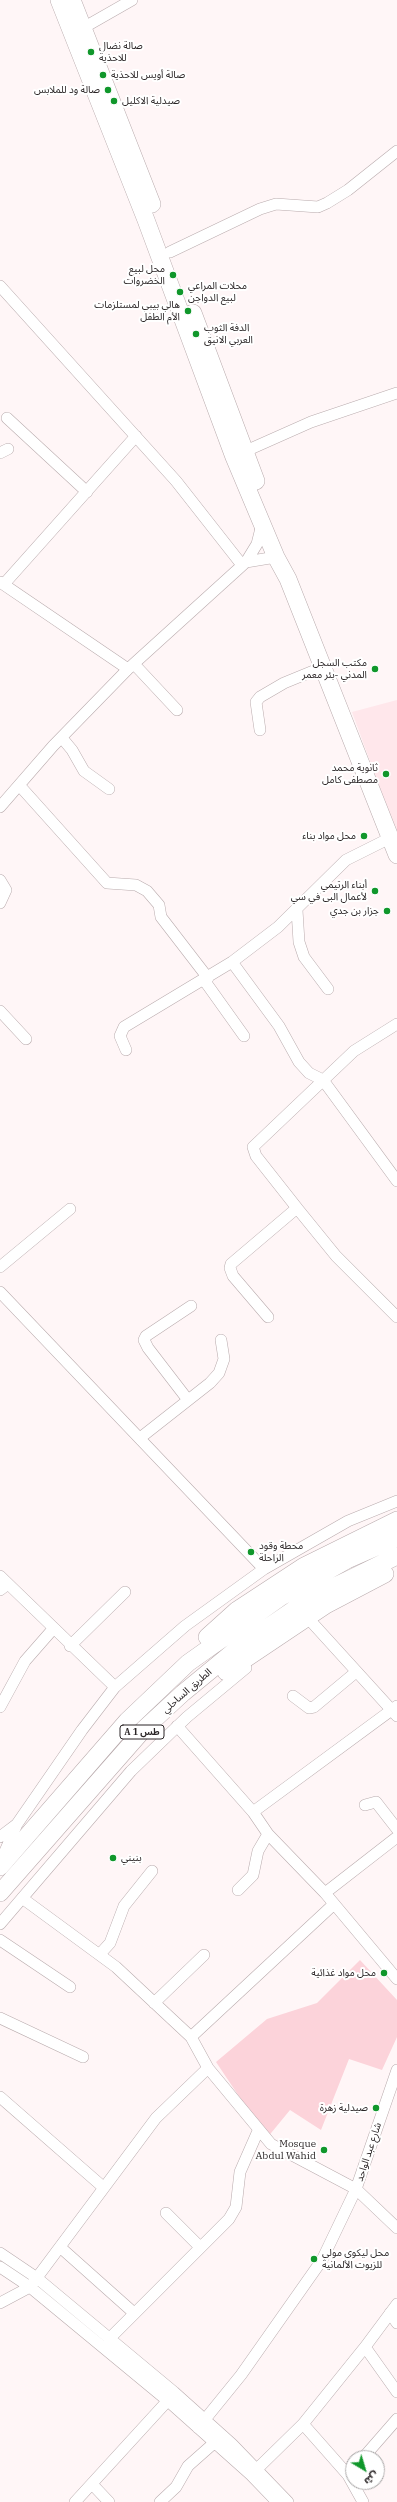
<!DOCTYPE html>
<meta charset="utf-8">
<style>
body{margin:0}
#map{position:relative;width:397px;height:2502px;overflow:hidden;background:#fff6f7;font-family:"IBM Plex Serif","Noto Sans Arabic",serif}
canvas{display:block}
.north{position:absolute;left:345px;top:2450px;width:40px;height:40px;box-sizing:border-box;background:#fff;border:1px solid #aaa8a8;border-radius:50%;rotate:142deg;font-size:11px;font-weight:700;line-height:16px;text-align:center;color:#2a2526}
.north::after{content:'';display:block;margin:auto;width:14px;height:18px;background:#10972b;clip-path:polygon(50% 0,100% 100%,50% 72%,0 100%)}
</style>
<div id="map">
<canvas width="397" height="2502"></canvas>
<div class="north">ش</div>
</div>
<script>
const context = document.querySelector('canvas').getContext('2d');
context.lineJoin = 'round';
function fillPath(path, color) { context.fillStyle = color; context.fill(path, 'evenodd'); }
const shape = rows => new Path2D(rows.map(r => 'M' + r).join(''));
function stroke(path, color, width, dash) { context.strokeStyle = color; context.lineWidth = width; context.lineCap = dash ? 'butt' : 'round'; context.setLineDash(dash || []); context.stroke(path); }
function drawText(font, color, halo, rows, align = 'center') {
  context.font = font + ' "IBM Plex Serif","Noto Sans Arabic",serif'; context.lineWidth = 4; context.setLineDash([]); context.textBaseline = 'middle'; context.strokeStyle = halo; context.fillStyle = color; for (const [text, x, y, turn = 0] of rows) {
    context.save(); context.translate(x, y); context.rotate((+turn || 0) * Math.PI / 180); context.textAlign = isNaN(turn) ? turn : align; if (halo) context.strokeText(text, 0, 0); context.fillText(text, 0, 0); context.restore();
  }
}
fillPath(shape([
 [397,700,397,835,352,712]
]), '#ffe7eb');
fillPath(shape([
 [360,1960,397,2000,397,2037,382,2070,349,2059,321,2130,290,2110,267,2138,216,2062,267,2019,317,2003]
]), '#fcd3da');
const minor = shape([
 [83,28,132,0],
 [170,252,260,209,276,204,318,207,327,203,348,190,397,151],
 [0,286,176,481,242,565],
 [7,418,87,492],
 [0,453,8,449],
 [239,454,311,422,397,393],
 [246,562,276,557],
 [0,582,128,669],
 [4,584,136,436],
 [134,664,177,710],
 [260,730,256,702,260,697,284,683,323,667],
 [62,738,72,750,84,771,109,789],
 [19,785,107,883,136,885,147,891,159,905,161,917,208,978],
 [0,807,53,746,128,669,246,562,257,544,262,524],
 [0,880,6,890,0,903],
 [297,910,299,942,304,957,328,989],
 [232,962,279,1026,299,1062,309,1073,323,1080,397,1181],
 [204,980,244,1036],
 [0,1011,26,1039],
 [126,1050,120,1036,124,1027,232,962,278,927,346,860,390,838],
 [297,1208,336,1256,397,1317],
 [0,1267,70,1209],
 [0,1292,264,1569],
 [268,1317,233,1276,230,1268,231,1264,297,1208,256,1156,253,1147,354,1051,397,1024],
 [188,1400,148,1348,144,1340,146,1336,191,1306],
 [140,1438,210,1383,219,1373,224,1359,221,1340],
 [0,1576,115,1687],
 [0,1590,8,1584],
 [307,1617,397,1716],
 [70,1646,125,1592],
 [293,1696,309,1708,314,1707,356,1672],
 [0,1707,25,1661,53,1629],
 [177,1726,253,1812,268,1834,325,1893,397,1979],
 [365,1805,376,1802,397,1829],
 [253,1812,397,1706],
 [0,1837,17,1824],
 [2,1858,17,1824,82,1730,115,1687,185,1626,264,1569,348,1521,397,1501],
 [238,1890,253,1875,258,1851,268,1834],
 [325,1893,397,1837],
 [22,1898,116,1967,191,2037,208,2068,271,2144,356,2189,397,2228],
 [0,1924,131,1771,187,1717,246,1668],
 [0,1940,70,1987],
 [100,1954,110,1943,124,1906,152,1871],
 [154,2003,204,1955],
 [0,2018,83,2057],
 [191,2037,334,1904],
 [0,2097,103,2187],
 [166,2213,200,2247],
 [60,2247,134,2313],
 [0,2253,37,2278,174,2392,232,2444,288,2502],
 [0,2267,30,2287,168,2401,251,2475,277,2502],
 [0,2303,30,2287,156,2118,208,2068],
 [390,2313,397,2323],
 [109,2339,229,2219,236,2207,240,2172,258,2131],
 [365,2347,397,2392],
 [303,2424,348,2475,363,2502],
 [198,2428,241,2375,322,2260,356,2189,397,2070],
 [363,2458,397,2419],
 [257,2469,303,2424,365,2347,397,2304],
 [92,2484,109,2502],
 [75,2502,172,2396],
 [160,2502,176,2487,188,2466,214,2443]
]);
const highway = shape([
 [59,0,146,220,234,457,276,557,288,579,397,855],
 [72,0,152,204],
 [193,313,256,481],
 [207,1637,237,1610,304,1566,397,1520],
 [226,1672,326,1605,385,1574],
 [0,1867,127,1721,188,1663,281,1597,347,1560,397,1538],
 [0,1893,144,1729,183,1693,239,1647,309,1599,397,1556]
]);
stroke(minor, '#b9abad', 12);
stroke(highway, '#b9abad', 18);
stroke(minor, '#fff', 11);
stroke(highway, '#fff', 17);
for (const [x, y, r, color] of [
 [91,52,4,"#10972b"],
 [103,75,4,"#10972b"],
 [108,90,4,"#10972b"],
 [114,101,4,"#10972b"],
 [173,275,4,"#10972b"],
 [180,292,4,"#10972b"],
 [188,311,4,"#10972b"],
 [196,334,4,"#10972b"],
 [375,669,4,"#10972b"],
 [386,774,4,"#10972b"],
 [364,836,4,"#10972b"],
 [375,891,4,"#10972b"],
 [387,911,4,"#10972b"],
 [251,1552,4,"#10972b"],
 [113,1858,4,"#10972b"],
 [384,1973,4,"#10972b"],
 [376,2108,4,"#10972b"],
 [324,2150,4,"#10972b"],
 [314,2259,4,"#10972b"]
]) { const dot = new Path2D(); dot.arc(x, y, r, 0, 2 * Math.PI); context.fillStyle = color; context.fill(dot); stroke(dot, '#fff', 1.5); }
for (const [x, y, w] of [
 [142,1732,44]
]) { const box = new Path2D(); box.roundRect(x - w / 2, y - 7, w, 14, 3); context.fillStyle = '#fff'; context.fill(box); stroke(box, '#2a2526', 1); }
drawText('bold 9px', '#2a2526', null, [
 ["A 1 طس",142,1732]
]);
drawText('10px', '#2a2526', '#fff', [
 ["صالة نضال",99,46,"left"],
 ["للاحذية",99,58,"left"],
 ["صالة أويس للاحذية",111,75,"left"],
 ["صالة ود للملابس",100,90],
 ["صيدلية الاكليل",122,101,"left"],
 ["محل لبيع",165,269],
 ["الخضروات",165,281],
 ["محلات المراعي",188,286,"left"],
 ["لبيع الدواجن",188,298,"left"],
 ["هالي بيبي لمستلزمات",180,305],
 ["الأم الطفل",180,317],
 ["الدفة الثوب",204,328,"left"],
 ["العربي الانيق",204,340,"left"],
 ["مكتب السجل",367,663],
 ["المدني -بئر معمر",367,675],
 ["ثانوية محمد",378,768],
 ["مصطفى كامل",378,780],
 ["محل مواد بناء",356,836],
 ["أبناء الرتيمي",367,885],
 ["لأعمال البى في سي",367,897],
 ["جزار بن جدي",379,911],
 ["محطة وقود",259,1546,"left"],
 ["الراحلة",259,1558,"left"],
 ["بنيني",121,1858,"left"],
 ["محل مواد غذائية",376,1973],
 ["صيدلية زهرة",368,2108],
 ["Mosque",316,2144],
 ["Abdul Wahid",316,2156],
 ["محل ليكوي مولي",322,2253,"left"],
 ["للزيوت الألمانية",322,2265,"left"]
], 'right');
drawText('10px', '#2a2526', '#fff', [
 ["الطريق الساحلي",187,1691,-41],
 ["شارع عبد الواحد",369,2152,-72]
]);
</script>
